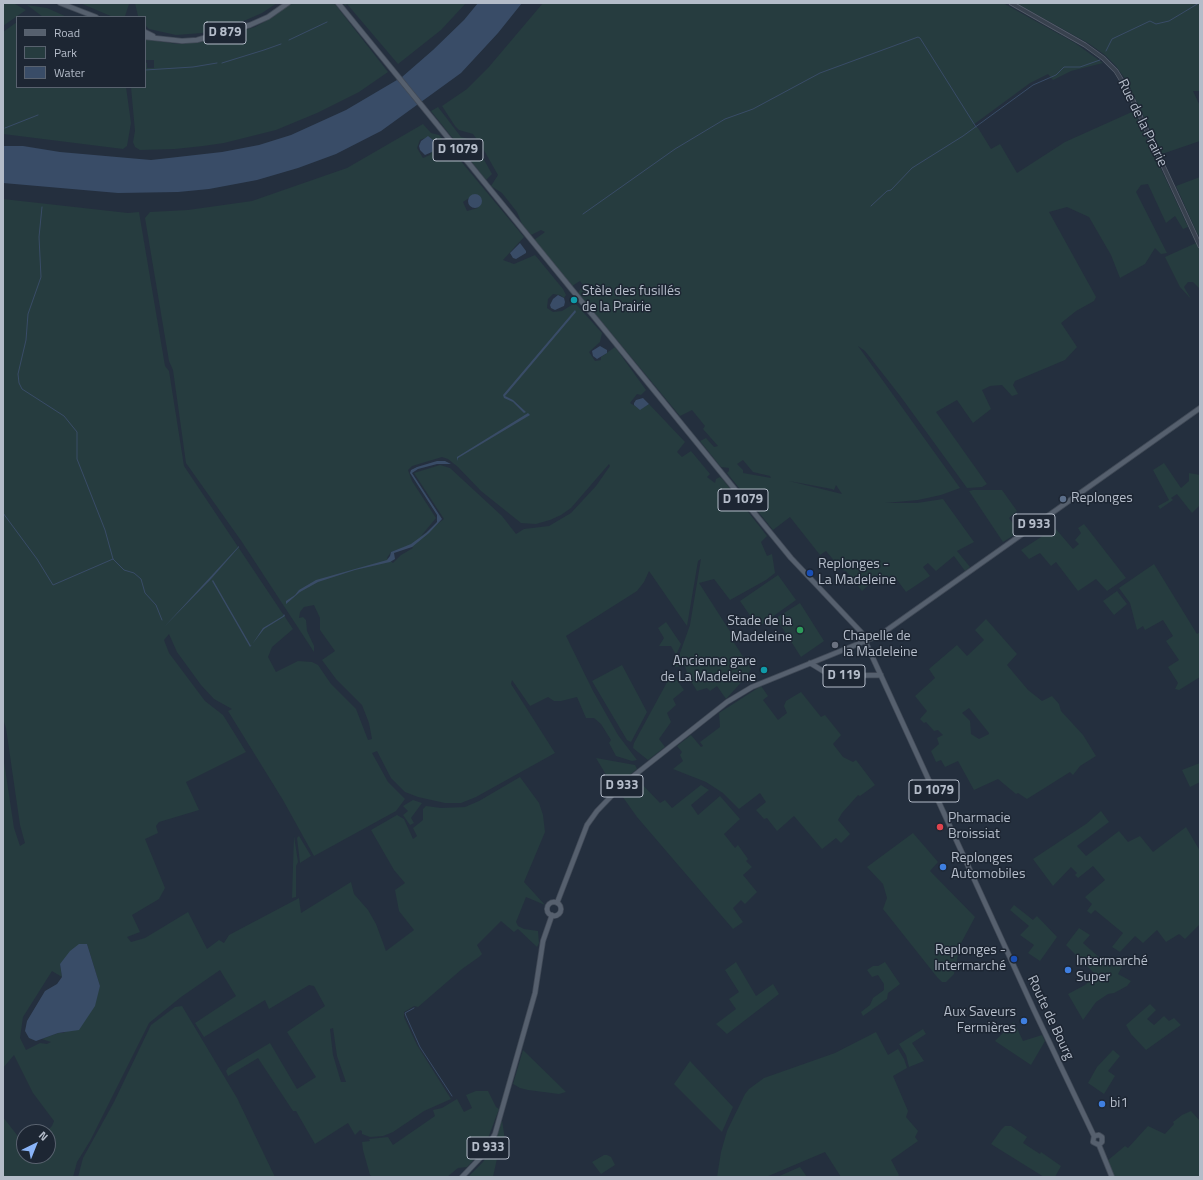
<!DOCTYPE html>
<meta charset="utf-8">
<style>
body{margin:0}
#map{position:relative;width:1203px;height:1180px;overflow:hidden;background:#242f3e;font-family:"Titillium Web",sans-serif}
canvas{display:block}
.frame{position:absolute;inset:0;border:4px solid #b4bcc9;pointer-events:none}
.legend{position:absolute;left:16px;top:16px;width:130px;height:72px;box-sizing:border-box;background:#1d2633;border:1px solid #59626f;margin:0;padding:5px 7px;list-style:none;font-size:12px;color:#b4bcc9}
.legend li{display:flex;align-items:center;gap:8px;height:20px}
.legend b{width:20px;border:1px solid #59626f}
.north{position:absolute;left:16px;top:1124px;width:40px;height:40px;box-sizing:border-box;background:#1d2633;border:1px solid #59626f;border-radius:50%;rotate:43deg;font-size:11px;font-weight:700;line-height:16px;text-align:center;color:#b4bcc9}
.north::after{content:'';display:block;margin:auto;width:14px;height:18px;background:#8ab4f8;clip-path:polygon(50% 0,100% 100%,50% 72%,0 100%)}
</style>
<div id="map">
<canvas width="1203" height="1180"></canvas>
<div class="frame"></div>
<ul class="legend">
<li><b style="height:5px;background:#56606e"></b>Road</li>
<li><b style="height:11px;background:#263c3f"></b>Park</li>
<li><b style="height:11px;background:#394c67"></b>Water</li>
</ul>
<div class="north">N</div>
</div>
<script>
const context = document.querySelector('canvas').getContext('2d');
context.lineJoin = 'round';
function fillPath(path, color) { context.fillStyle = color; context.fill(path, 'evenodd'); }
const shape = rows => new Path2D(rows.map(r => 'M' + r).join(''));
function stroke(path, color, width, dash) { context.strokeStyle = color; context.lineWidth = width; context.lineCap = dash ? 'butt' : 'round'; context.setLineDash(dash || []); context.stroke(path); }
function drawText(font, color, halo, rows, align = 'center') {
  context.font = font + ' "Titillium Web",sans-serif'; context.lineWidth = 3; context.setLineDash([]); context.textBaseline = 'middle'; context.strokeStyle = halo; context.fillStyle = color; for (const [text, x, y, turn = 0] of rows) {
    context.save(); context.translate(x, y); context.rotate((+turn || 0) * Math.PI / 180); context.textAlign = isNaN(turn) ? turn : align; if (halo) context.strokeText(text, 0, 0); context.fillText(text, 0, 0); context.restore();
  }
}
fillPath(shape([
 [3,3,15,4,26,10,3,26],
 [80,3,129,3,129,4,125,16,113,17],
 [135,3,277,3,262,13,246,20,202,33,176,35,149,29,145,25,145,17,138,16],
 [292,3,334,3,388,72,359,92,317,113,276,130,224,143,203,146,175,149,140,150,135,147,133,142,135,131,131,87,145,87,145,62,147,63,147,68,154,68,154,60,145,60,145,39,177,44,213,40,255,27,273,17],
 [343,3,466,3,441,30,398,64,347,4,345,6],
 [543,3,1003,3,1075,43,1103,63,1071,71,1053,80,1048,74,1030,83,973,125,978,128,991,149,1000,144,1017,173,1065,142,1134,111,1188,227,1183,229,1175,216,1166,223,1148,184,1141,185,1136,192,1167,253,1161,254,1155,248,1145,264,1120,278,1111,255,1089,217,1067,207,1049,212,1096,297,1094,301,1076,311,1061,323,1077,347,1065,360,1015,381,1013,385,1018,394,1012,396,1002,385,990,386,982,390,991,409,973,423,957,400,936,412,987,484,982,487,967,488,901,397,865,351,858,346,960,488,941,495,918,500,885,503,917,503,943,499,974,542,957,551,970,567,965,571,954,556,936,571,928,563,923,567,930,576,906,592,895,577,884,585,879,580,872,582,862,591,846,571,842,570,826,551,820,555,790,517,773,530,727,473,729,471,729,468,721,467,700,441,706,438,714,447,718,446,703,429,705,426,692,410,680,416,578,293,583,285,580,281,572,286,534,240,545,232,541,230,531,235,522,224,517,212,502,193,491,186,498,175,481,145,473,134,459,130,455,126,442,106,467,89,488,68],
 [743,460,753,472,770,476,771,478,743,473,743,470,737,464],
 [789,481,832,489,834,490,836,485,842,494],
 [1016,3,1200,3,1200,91,1193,91,1200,106,1200,141,1162,154,1126,80,1116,66,1105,55,1088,43],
 [27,5,47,8,67,17,43,17],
 [17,22,17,87,126,87,131,123,127,146,123,149,3,134,3,32],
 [438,107,461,137,473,140,492,174,486,180,431,111],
 [423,124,431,133,439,135,524,237,503,260,514,264,535,255,563,289,566,295,564,298,560,295,553,294,548,299,547,308,553,312,562,311,575,303,602,333,600,342,589,352,595,361,601,360,601,357,615,347,646,390,641,395,637,394,630,403,640,409,649,404,685,442,677,452,682,457,691,451,710,474,707,477,715,483,716,479,720,477,724,481,767,536,761,542,767,556,772,554,775,573,766,580,730,600,714,579,699,583,733,636,731,638,751,669,746,677,726,699,717,686,710,691,707,688,697,691,689,678,685,666,675,667,690,625,701,559,698,561,687,626,649,571,644,582,637,591,566,636,593,691,618,735,637,760,632,761,616,756,609,743,611,740,601,724,594,718,586,718,577,697,561,701,554,701,548,697,530,706,512,680,511,684,555,753,476,797,461,803,445,803,418,797,405,792,391,778,377,751,372,753,388,782,405,799,396,811,314,856,283,800,228,711,232,709,214,699,201,685,177,652,169,634,164,640,169,653,205,701,223,715,246,752,186,782,199,810,159,822,156,826,158,833,145,839,165,888,159,899,132,915,140,932,127,937,131,942,145,938,188,912,207,949,219,940,224,943,229,935,299,898,301,913,351,882,354,894,368,910,376,924,386,951,414,930,399,911,395,890,405,883,394,870,371,830,397,815,404,819,413,839,417,836,413,828,423,820,423,809,426,806,441,808,465,807,479,801,520,777,539,803,543,815,545,832,524,882,545,905,526,897,516,922,518,926,524,929,538,931,539,943,537,947,518,929,514,932,501,921,477,945,482,954,479,957,462,969,418,1007,414,1006,404,1012,404,1017,417,1045,451,1099,424,1111,393,1132,383,1136,370,1137,362,1134,362,1131,360,1130,355,1135,348,1123,315,1144,296,1111,293,1111,258,1058,228,1076,226,1071,228,1068,270,1043,297,1089,316,1077,287,1032,325,1006,314,986,309,985,269,1009,265,1000,204,1037,195,1023,236,996,220,970,181,997,149,1023,90,1141,77,1162,73,1177,3,1177,3,1117,24,1144,24,1156,48,1156,48,1132,46,1132,52,1126,54,1121,33,1093,14,1055,3,1068,3,755,14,828,20,846,25,843,20,825,6,728,3,719,3,199,128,213,139,212,165,366,169,371,184,466,293,629,272,647,268,657,276,672,298,661,312,662,318,665,331,684,356,709,368,740,372,739,369,723,362,705,336,679,322,660,335,651,320,630,320,618,314,605,304,607,300,612,299,618,303,617,306,620,307,631,314,646,314,652,242,542,186,463,173,370,169,361,145,218,150,212,188,210,252,201,347,168],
 [428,137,433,148,430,155,423,158,417,148,420,140],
 [475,194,478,208,467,211,463,202],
 [442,457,448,459,458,467,481,491,521,523,536,524,550,520,561,515,571,508,609,464,610,466,596,486,571,513,549,526,524,529,516,534,502,516,450,468,440,465,414,473,444,519,421,536,436,518,412,481,408,470,412,466],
 [411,545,413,548,401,555,393,563,387,558,391,552],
 [87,944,100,986,64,1033,58,1033,42,1039,51,1042,47,1044,40,1043,26,1050,20,1038,23,1017,52,971,62,977,60,964],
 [333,1028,337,1056,346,1082,341,1082,333,1055,330,1029],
 [1200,177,1200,234,1198,235,1176,186],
 [1196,243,1200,251,1199,280,1200,289,1193,282,1188,282,1184,287,1191,299,1180,287,1165,257],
 [1164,463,1181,488,1189,481,1189,473,1200,475,1200,505,1192,513,1177,494,1171,498,1173,500,1160,509,1158,506,1169,500,1153,470],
 [973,490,1002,490,1017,511,1009,518,1019,532,1003,542,969,491],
 [1084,524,1126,578,1107,591,1096,579,1078,591,1056,562,1051,566,1040,553,1029,559,1021,550,1055,528,1073,549,1079,544,1075,540,1081,533,1078,528],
 [1154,564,1197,634,1200,632,1200,677,1179,690,1175,689,1178,683,1168,667,1179,660,1166,641,1173,636,1163,620,1145,630,1143,626,1137,630,1130,603,1119,588],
 [778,575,796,600,758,627,740,601],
 [1117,591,1127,604,1114,615,1103,601],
 [800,603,824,641,801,657,776,618],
 [986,619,1017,654,1007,665,1028,690,1042,701,1052,696,1059,704,1061,711,1083,735,1096,756,1080,766,1073,775,1070,772,1027,799,1018,793,1016,794,998,779,974,790,958,761,945,767,941,760,936,762,931,751,939,744,937,738,943,735,938,730,934,731,926,722,924,723,920,719,927,711,915,696,935,678,929,669,957,645,967,656,984,640,975,630],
 [969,708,989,733,989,734,979,739,971,734,970,721,962,713],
 [666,622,681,644,676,655,671,646,659,646,664,638,658,628],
 [622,665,647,712,631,742,627,740,592,681],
 [672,673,684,690,673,699,676,705,667,713,671,722,659,739,665,747,648,760,633,748,634,743],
 [761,686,768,696,763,700,778,720,787,713,784,706,786,701,801,692,821,717,825,715,841,735,833,744,843,757,853,762,856,760,875,785,860,796,858,795,842,813,838,820,850,834,841,843,836,838,822,849,794,816,777,831,767,818,764,819,756,810,766,802,760,793,739,809,723,793,706,782,673,769,683,761,680,755,682,752,677,746,691,735,701,747,703,746,700,742,720,727,719,713],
 [596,758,635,765,637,769,614,788],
 [1200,763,1200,782,1190,787,1182,770],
 [637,779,660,803,665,800,672,808,701,785,709,790,691,805,698,815,720,796,740,819,724,834,735,848,738,845,748,859,746,861,752,867,743,875,757,892,745,904,741,900,733,908,743,922,733,929,637,817,620,793],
 [413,800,422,803,411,818,414,823,410,825,403,815,408,811,403,806],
 [1101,811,1109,822,1077,846,1086,856,1119,831,1128,842,1140,836,1153,852,1186,827,1200,851,1200,924,1185,939,1179,934,1166,942,1157,930,1143,943,1135,936,1120,952,1112,947,1123,933,1095,910,1091,914,1087,911,1092,904,1085,897,1105,880,1093,866,1078,878,1075,875,1077,873,1071,867,1053,886,1033,859,1086,824],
 [913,833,938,862,930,871,975,917,960,945,954,974,946,982,942,982,937,977,883,909,887,898,883,884,867,867],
 [294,836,298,862,296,866,296,897,292,898],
 [299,836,311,856,300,863,297,838],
 [1014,905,1033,920,1037,916,1057,937,1040,961,1028,953,1034,945,1020,935,1029,926,1010,910],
 [1079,928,1090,935,1083,943,1109,966,1118,956,1125,961,1118,974,1131,981,1127,986,1114,993,1108,994,1096,1002,1083,1020,1068,994,1085,985,1096,975,1066,945],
 [736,962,756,996,773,984,779,994,727,1034,716,1024,736,1009,729,999,739,992,725,970],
 [885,962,900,984,888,993,887,999,863,1016,861,1012,870,1005,873,998,884,990,884,984,878,975,872,977,867,970,873,966,878,966],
 [1150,1004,1156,1010,1147,1019,1154,1025,1164,1016,1169,1021,1174,1018,1181,1025,1146,1050,1131,1034,1126,1025],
 [182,1006,237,1098,275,1177,78,1177,83,1158,114,1102,151,1025,175,1007],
 [1014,1022,1023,1041,1042,1035,1045,1041,1031,1065,995,1041],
 [923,1029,926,1034,912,1043,924,1061,909,1067,906,1055,899,1044],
 [876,1032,888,1055,898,1049,904,1059,907,1068,893,1076,908,1111,906,1117,918,1131,915,1137,918,1141,891,1160,899,1175,897,1177,841,1177,825,1152,766,1177,717,1177,721,1152,727,1131,745,1094,749,1089,764,1078,835,1053],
 [523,1050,566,1092,559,1094,528,1090,520,1088,513,1084],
 [1113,1050,1120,1056,1108,1071,1115,1076,1104,1094,1088,1083,1097,1067],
 [690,1061,733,1107,722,1132,674,1084],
 [476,1091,488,1091,496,1107,499,1109,487,1141,480,1153,467,1167,458,1168,447,1177,373,1177,370,1175,363,1150,362,1142,370,1141,369,1139,388,1137,393,1145,435,1116,433,1110,442,1108,457,1099,464,1112,472,1108,466,1095],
 [1191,1111,1200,1121,1200,1177,1115,1177,1107,1161,1125,1146,1128,1148,1148,1126,1165,1134,1174,1124,1173,1122,1182,1115],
 [502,1120,505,1140,501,1140,493,1177,468,1177,483,1162,493,1147],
 [1005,1126,1011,1126,1027,1137,1023,1143,1040,1154,1041,1152,1061,1166,1055,1177,1044,1177,991,1144,1001,1130],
 [604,1155,607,1155,611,1157,615,1165,601,1174,592,1162],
 [800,1167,807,1177,777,1177]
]), '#263c3f');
fillPath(shape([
 [478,3,522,3,498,33,461,73,381,131,336,154,298,168,257,180,209,189,178,192,118,193,3,183,3,146,23,146,60,152,151,160,222,152,259,145,291,135,346,110,402,77,433,50,464,20],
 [428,136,433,140,433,148,432,152,425,155,420,150,419,146,421,141],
 '468 201a7 7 0 1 1 14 0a7 7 0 1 1-14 0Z',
 [520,243,526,251,526,253,516,259,513,258,510,253],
 [558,295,564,298,565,302,564,306,555,310,551,308,550,305,553,299],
 [575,310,576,312,505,396,513,400,526,412,524,413,513,402,504,398,503,395],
 [600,346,607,350,607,353,597,359,593,356,592,351],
 [643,398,649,404,640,410,634,405,634,403,636,400],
 [528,413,530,415,458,458,457,461,457,457],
 [437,461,445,461,451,464,437,464,418,469,412,473,442,519,429,533,412,547,394,553,395,559,390,562,355,570,318,582,300,592,286,604,286,601,295,595,299,590,316,580,387,560,390,556,391,552,411,544,426,533,437,522,437,515,410,473,411,470,417,467],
 [239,546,239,547,211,579,164,627],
 [213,580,251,646,263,628,283,616,284,614,285,616,264,629,250,647,212,581],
 [79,944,87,944,100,986,95,1006,79,1030,58,1033,36,1041,29,1038,25,1031,27,1021,45,991,57,984,62,977,60,964,70,951]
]), '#394c67');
stroke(shape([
 [289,40,327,22],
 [1106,51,1112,39,1150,21,1156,24,1169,21,1199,3],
 [222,63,264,50,281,44],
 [145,70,193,67,217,63],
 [5,128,38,115],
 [871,206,887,191,891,190,912,168,963,136,1033,85,1056,75,1064,67,1080,67,1100,60],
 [42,207,39,237,41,277,28,314,26,340,18,374,19,383,22,389,64,416,77,432,77,459,105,530,113,559,124,570,134,573,141,579,145,593,156,605,162,620],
 [583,214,675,149,725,119,753,109,820,73,918,37,920,38,976,127],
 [3,513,37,559,53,585,113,559],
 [414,1008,405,1013,406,1016,420,1047,452,1096]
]), '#394c67', 1);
const minor = shape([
 [1011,3,1085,45,1103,58,1116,71,1130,94,1200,246]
]);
const major = shape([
 [60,3,96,17],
 [338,3,764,525,791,558,861,632,1034,1010,1094,1136],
 [145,32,153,36],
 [145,37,182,41,197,40,250,25,268,17,288,3],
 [810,663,828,674,837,676,881,675],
 '547 909a7 7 0 1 1 14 0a7 7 0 1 1-14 0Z',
 [557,903,587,825,597,811,622,785,727,702,752,687,880,635,1200,408],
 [1094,1136,1099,1135,1102,1137,1102,1142,1099,1145],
 [1094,1136,1093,1142,1099,1145],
 [1099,1145,1112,1177],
 [462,1177,483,1155,495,1134,535,993,543,941,552,915]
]);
stroke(minor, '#565f6c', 5);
stroke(major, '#414a57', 6);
stroke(minor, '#38414e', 3.5);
stroke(major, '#56606e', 4.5);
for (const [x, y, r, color] of [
 [574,300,4,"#0f9aa8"],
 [1063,499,4,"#5c6f8a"],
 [810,573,4,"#1a4fb4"],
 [800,630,4,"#2e9e5b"],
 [835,645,4,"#6b7280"],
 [764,670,4,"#0f9aa8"],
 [940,827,4,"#e0444e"],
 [943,867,4,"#3f7fe0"],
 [1014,959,4,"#1a4fb4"],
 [1068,970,4,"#3f7fe0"],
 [1024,1021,4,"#3f7fe0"],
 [1102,1104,4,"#3f7fe0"]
]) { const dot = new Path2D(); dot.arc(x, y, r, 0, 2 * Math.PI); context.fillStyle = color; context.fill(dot); stroke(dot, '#1d2633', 1.5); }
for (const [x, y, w] of [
 [225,33,42],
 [458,150,50],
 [743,500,50],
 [1034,525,42],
 [844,676,42],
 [622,786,42],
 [934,791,50],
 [488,1148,42]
]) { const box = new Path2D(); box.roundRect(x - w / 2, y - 11, w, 22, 3); context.fillStyle = '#1d2633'; context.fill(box); stroke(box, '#b4bcc9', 1); }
drawText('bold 13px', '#b4bcc9', null, [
 ["D 879",225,33],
 ["D 1079",458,150],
 ["D 1079",743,500],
 ["D 933",1034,525],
 ["D 119",844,676],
 ["D 933",622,786],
 ["D 1079",934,791],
 ["D 933",488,1148]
]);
drawText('14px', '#b4bcc9', '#1d2633', [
 ["Rue de la Prairie",1142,123,64],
 ["Route de Bourg",1050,1018,65]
]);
drawText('14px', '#b4bcc9', '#1d2633', [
 ["Stèle des fusillés",582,292],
 ["de la Prairie",582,308],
 ["Replonges",1071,499],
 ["Replonges -",818,565],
 ["La Madeleine",818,581],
 ["Stade de la",792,622,"right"],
 ["Madeleine",792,638,"right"],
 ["Chapelle de",843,637],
 ["la Madeleine",843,653],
 ["Ancienne gare",756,662,"right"],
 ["de La Madeleine",756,678,"right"],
 ["Pharmacie",948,819],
 ["Broissiat",948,835],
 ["Replonges",951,859],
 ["Automobiles",951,875],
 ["Replonges -",1006,951,"right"],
 ["Intermarché",1006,967,"right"],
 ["Intermarché",1076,962],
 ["Super",1076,978],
 ["Aux Saveurs",1016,1013,"right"],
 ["Fermières",1016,1029,"right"],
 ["bi1",1110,1104]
], 'left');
</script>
